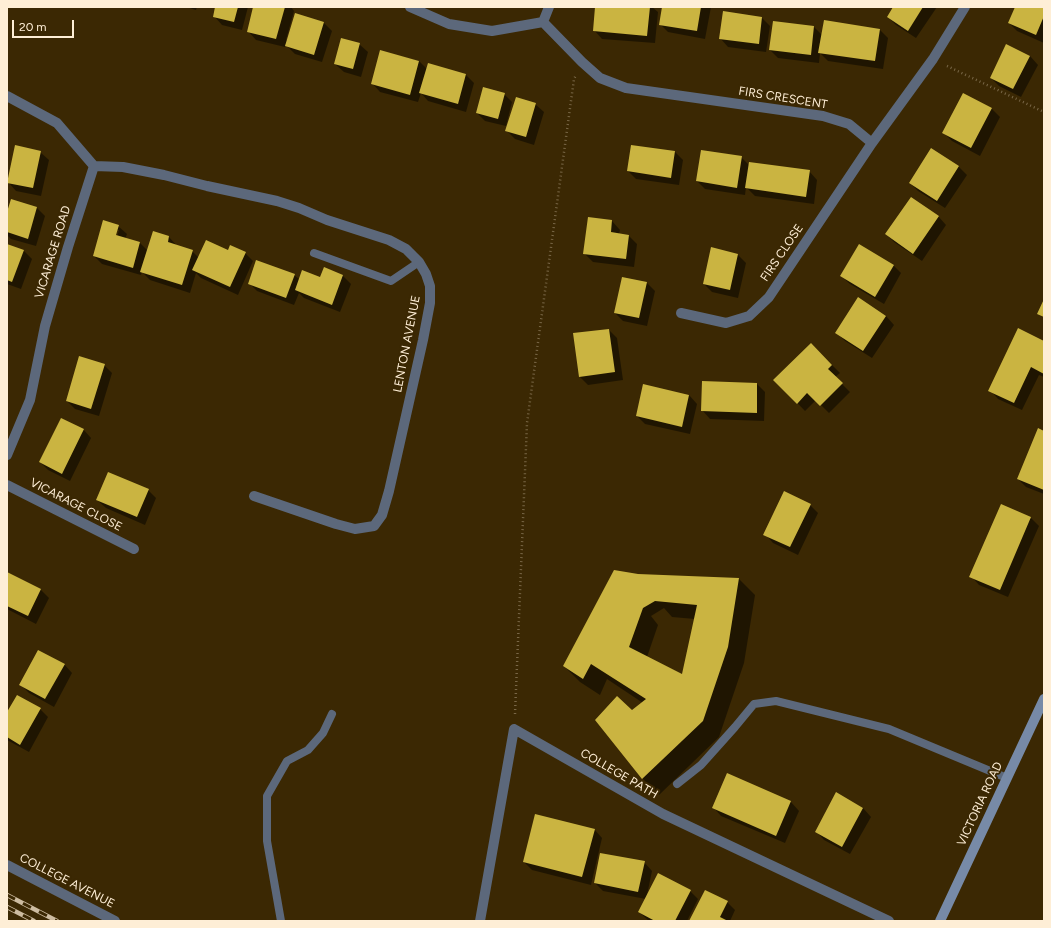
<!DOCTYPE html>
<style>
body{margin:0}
#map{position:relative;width:1051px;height:928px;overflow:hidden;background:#3b2803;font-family:Figtree,sans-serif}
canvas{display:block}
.frame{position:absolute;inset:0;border:8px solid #feeed6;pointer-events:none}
.scale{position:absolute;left:12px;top:20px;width:62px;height:18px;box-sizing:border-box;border:2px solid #feeed6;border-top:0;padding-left:5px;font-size:12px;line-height:14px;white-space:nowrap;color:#feeed6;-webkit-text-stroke:3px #3b2803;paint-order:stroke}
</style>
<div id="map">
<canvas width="1051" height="928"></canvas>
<div class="frame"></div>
<div class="scale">20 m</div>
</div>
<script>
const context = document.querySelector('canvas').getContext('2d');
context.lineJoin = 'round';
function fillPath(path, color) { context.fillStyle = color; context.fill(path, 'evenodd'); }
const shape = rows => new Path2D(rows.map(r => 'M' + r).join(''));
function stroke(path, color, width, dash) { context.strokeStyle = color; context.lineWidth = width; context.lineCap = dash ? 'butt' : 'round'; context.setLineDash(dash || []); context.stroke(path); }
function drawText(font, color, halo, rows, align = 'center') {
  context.font = font + ' Figtree,sans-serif'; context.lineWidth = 4; context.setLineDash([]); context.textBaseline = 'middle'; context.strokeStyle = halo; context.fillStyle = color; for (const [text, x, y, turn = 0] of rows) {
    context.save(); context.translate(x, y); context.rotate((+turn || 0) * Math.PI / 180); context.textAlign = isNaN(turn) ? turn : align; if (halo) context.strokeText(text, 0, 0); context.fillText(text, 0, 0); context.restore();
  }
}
fillPath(shape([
 [186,7,197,7,196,10],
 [216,7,248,7,242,30,222,25,214,16],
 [254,7,291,7,294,11,286,40,288,40,324,23,332,31,322,62,295,54,285,44,285,47,256,40,248,31],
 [596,7,652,7,658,12,655,43,602,39,594,30],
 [663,7,711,7,705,39,668,32,660,24],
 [895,7,937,7,916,38,896,25,888,17],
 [1016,7,1040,7,1044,9,1044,43,1017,31,1009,23],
 [724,12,762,18,770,26,766,52,728,47,720,38],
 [824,21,880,30,888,38,883,69,828,61,820,53,819,63,778,58,770,50,814,27,822,35],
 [359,44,368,52,361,77,344,72,335,64],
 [381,51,419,61,427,69,466,75,474,83,466,112,428,101,421,93,418,102,380,92,372,83],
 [1030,56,1038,65,1021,97,999,86,991,78],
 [504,94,512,102,506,126,485,121,477,113],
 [964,95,992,109,1000,117,980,156,952,141,944,133],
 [535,104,544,112,534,145,515,139,507,131],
 [40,152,49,160,41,196,16,191,8,182],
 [675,152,683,160,679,185,636,179,628,171],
 [741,157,750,166,809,171,817,180,814,204,755,196,746,187,745,195,705,189,697,181],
 [958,166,967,175,945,208,918,191,910,183],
 [37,208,45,216,36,246,11,239,7,235,7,216],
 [938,216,946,225,922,261,894,242,886,234],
 [612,221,620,230,619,234,628,235,637,244,634,267,593,262,584,253],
 [118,226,127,234,125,239,140,243,148,251,169,237,177,246,192,251,199,258,229,251,245,253,253,261,238,295,201,278,196,273,190,293,150,280,142,272,141,275,102,264,94,256],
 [117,230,119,230,116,240,114,240],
 [7,245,24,251,32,259,21,289,7,284],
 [712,249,738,255,746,263,738,298,712,292,704,284],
 [893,265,901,273,884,304,850,284,841,276],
 [294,275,300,280,343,276,351,284,340,312,304,298,299,293,294,305,257,291,249,283],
 [647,283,655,291,647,326,623,321,615,313],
 [886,316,894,325,872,358,845,341,837,333],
 [609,330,617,338,623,380,588,385,580,377],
 [1044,342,1044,377,1039,375,1022,410,998,399,990,390],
 [811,344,840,373,835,377,850,392,829,413,816,400,805,411,775,380],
 [104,365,112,373,99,416,75,409,67,401],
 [703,382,757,384,765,392,764,421,710,419,702,410],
 [689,395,697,404,690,434,645,424,637,416],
 [83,429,91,438,70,481,48,470,40,462],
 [1044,432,1044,494,1026,487,1018,479],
 [148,490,156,498,145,525,106,508,97,500],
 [810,505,818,513,798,555,773,543,765,534],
 [1031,518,1039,526,1008,597,979,585,971,576],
 [7,573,41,590,49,598,36,624,7,609],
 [637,575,739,579,755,595,744,663,719,737,659,795,643,779,596,720,632,712,643,703,607,679,600,695,580,682,564,666],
 [664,608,672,617,695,619,683,675,647,657,658,625,651,616],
 [64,664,72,673,54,707,29,693,21,685],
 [40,709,48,717,29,752,7,740,7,714],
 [728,775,791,802,799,811,785,843,721,816,713,807],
 [836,794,863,808,871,817,850,854,824,840,816,831],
 [594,829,602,838,591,885,532,870,524,862],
 [644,862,652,871,647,895,690,891,698,899,687,921,649,921,639,912,646,899,603,891,595,883],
 [727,902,735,910,730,921,690,921]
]), '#0007');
fillPath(shape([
 [215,7,238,7,234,22,213,17],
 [253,7,285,7,276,39,247,32],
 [595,7,650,7,647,36,593,31],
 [662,7,701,7,697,31,659,25],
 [893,7,923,7,908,31,887,17],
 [1015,7,1044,8,1044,16,1036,35,1008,23],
 [723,11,762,17,759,44,719,39],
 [295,13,324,22,314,55,285,46],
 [824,20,880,29,875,61,818,53],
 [773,21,814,26,811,55,769,50],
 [341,38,360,43,353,69,334,64],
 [1006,44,1030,56,1013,89,990,78],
 [380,50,419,61,410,95,371,84],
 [428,63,466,74,458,104,419,93],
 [483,87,505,93,498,119,476,113],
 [963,93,992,108,971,148,942,133],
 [516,97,536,103,526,137,505,131],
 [15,145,41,151,33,188,7,183],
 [631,145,675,151,671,178,627,171],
 [931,148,959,166,937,201,909,183],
 [701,150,742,156,737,188,696,181],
 [749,162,810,170,806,197,745,188],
 [911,197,939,216,913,254,885,234],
 [11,199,37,207,28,239,7,232,7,212],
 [588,217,612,220,611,232,629,235,626,259,583,254],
 [103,220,119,225,116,235,140,242,133,268,93,256],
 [153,231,169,236,168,242,193,250,182,285,140,272],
 [206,240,228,250,230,245,246,252,230,287,192,270],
 [7,244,24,250,12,282,7,280],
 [859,244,894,265,875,297,840,276],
 [711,247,738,254,730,290,703,284],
 [256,260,295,274,286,298,248,284],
 [324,267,343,275,332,305,295,290,302,270,320,277],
 [622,277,647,282,639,318,614,313],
 [858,297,886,316,863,351,835,333],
 [1044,299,1044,317,1037,314],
 [1018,328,1044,341,1044,374,1031,367,1014,403,988,391],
 [609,329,615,372,579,377,573,333],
 [811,343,832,365,828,369,843,383,820,406,807,393,797,404,773,380],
 [79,356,105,364,91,409,66,401],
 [702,381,757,383,757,413,701,411],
 [643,384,689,395,682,427,636,416],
 [61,418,84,429,62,474,39,462],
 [1038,428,1044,431,1044,490,1017,479],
 [108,472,149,489,137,517,96,500],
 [784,491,811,504,790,547,763,535],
 [1001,504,1031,517,1000,590,969,577],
 [614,570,638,574,739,578,728,647,703,721,642,779,595,720,617,696,632,710,646,699,591,664,583,679,563,666],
 [655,601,697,605,682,674,629,647,643,608],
 [7,572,41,589,28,616,7,606],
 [38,650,65,664,45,699,19,685],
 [17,695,41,708,20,745,7,737,7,712],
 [727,773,791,801,776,836,712,808],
 [836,792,863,808,842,847,815,832],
 [535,814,595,829,582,877,523,862],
 [600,853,645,861,638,892,594,883],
 [658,873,691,890,675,921,655,921,638,912],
 [705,890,728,901,720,917,728,921,689,921]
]), '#cab441');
stroke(shape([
 [947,66,1044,112],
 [515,714,527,423,574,79,576,75]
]), '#796747', 2.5, [1, 3]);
stroke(shape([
 [314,253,391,281,419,262],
 [677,784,701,765,735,727,754,704,776,701,889,729,1007,778],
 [281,921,267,841,267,796,287,761,308,750,323,733,332,714]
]), '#5c687b', 8);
stroke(shape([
 [410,7,449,24,492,31,543,22],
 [543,22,582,62,600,78,626,88,823,116,849,124,872,143,933,59,965,7],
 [543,22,549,7],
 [7,96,57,123,94,166,68,247,45,326,30,400,7,455],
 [94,166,123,167,164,175,207,186,277,201,299,208,327,220,389,240,406,249,419,262,426,274,430,286,430,303,423,340,389,491,382,515,374,526,355,529,336,524,254,496],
 [681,313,726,323,749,316,769,297,872,143],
 [7,485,134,549],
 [7,865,115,921],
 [480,921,514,729,663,814,889,921]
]), '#5c687b', 10);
stroke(shape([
 [940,921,1044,699]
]), '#778aa7', 10);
const rail = shape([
 [7,895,57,921],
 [7,907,34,921]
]);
stroke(rail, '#cdbca1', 4.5);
stroke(rail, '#3b2803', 3, [9]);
drawText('12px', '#feeed6', '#3b2803', [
 ["FIRS CRESCENT",783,98,9],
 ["VICARAGE ROAD",53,252,-73],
 ["FIRS CLOSE",782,253,-56],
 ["LENTON AVENUE",407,344,-79],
 ["VICARAGE CLOSE",76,505,27],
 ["COLLEGE PATH",619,774,30],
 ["VICTORIA ROAD",980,804,-65],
 ["COLLEGE AVENUE",67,881,27]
]);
</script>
